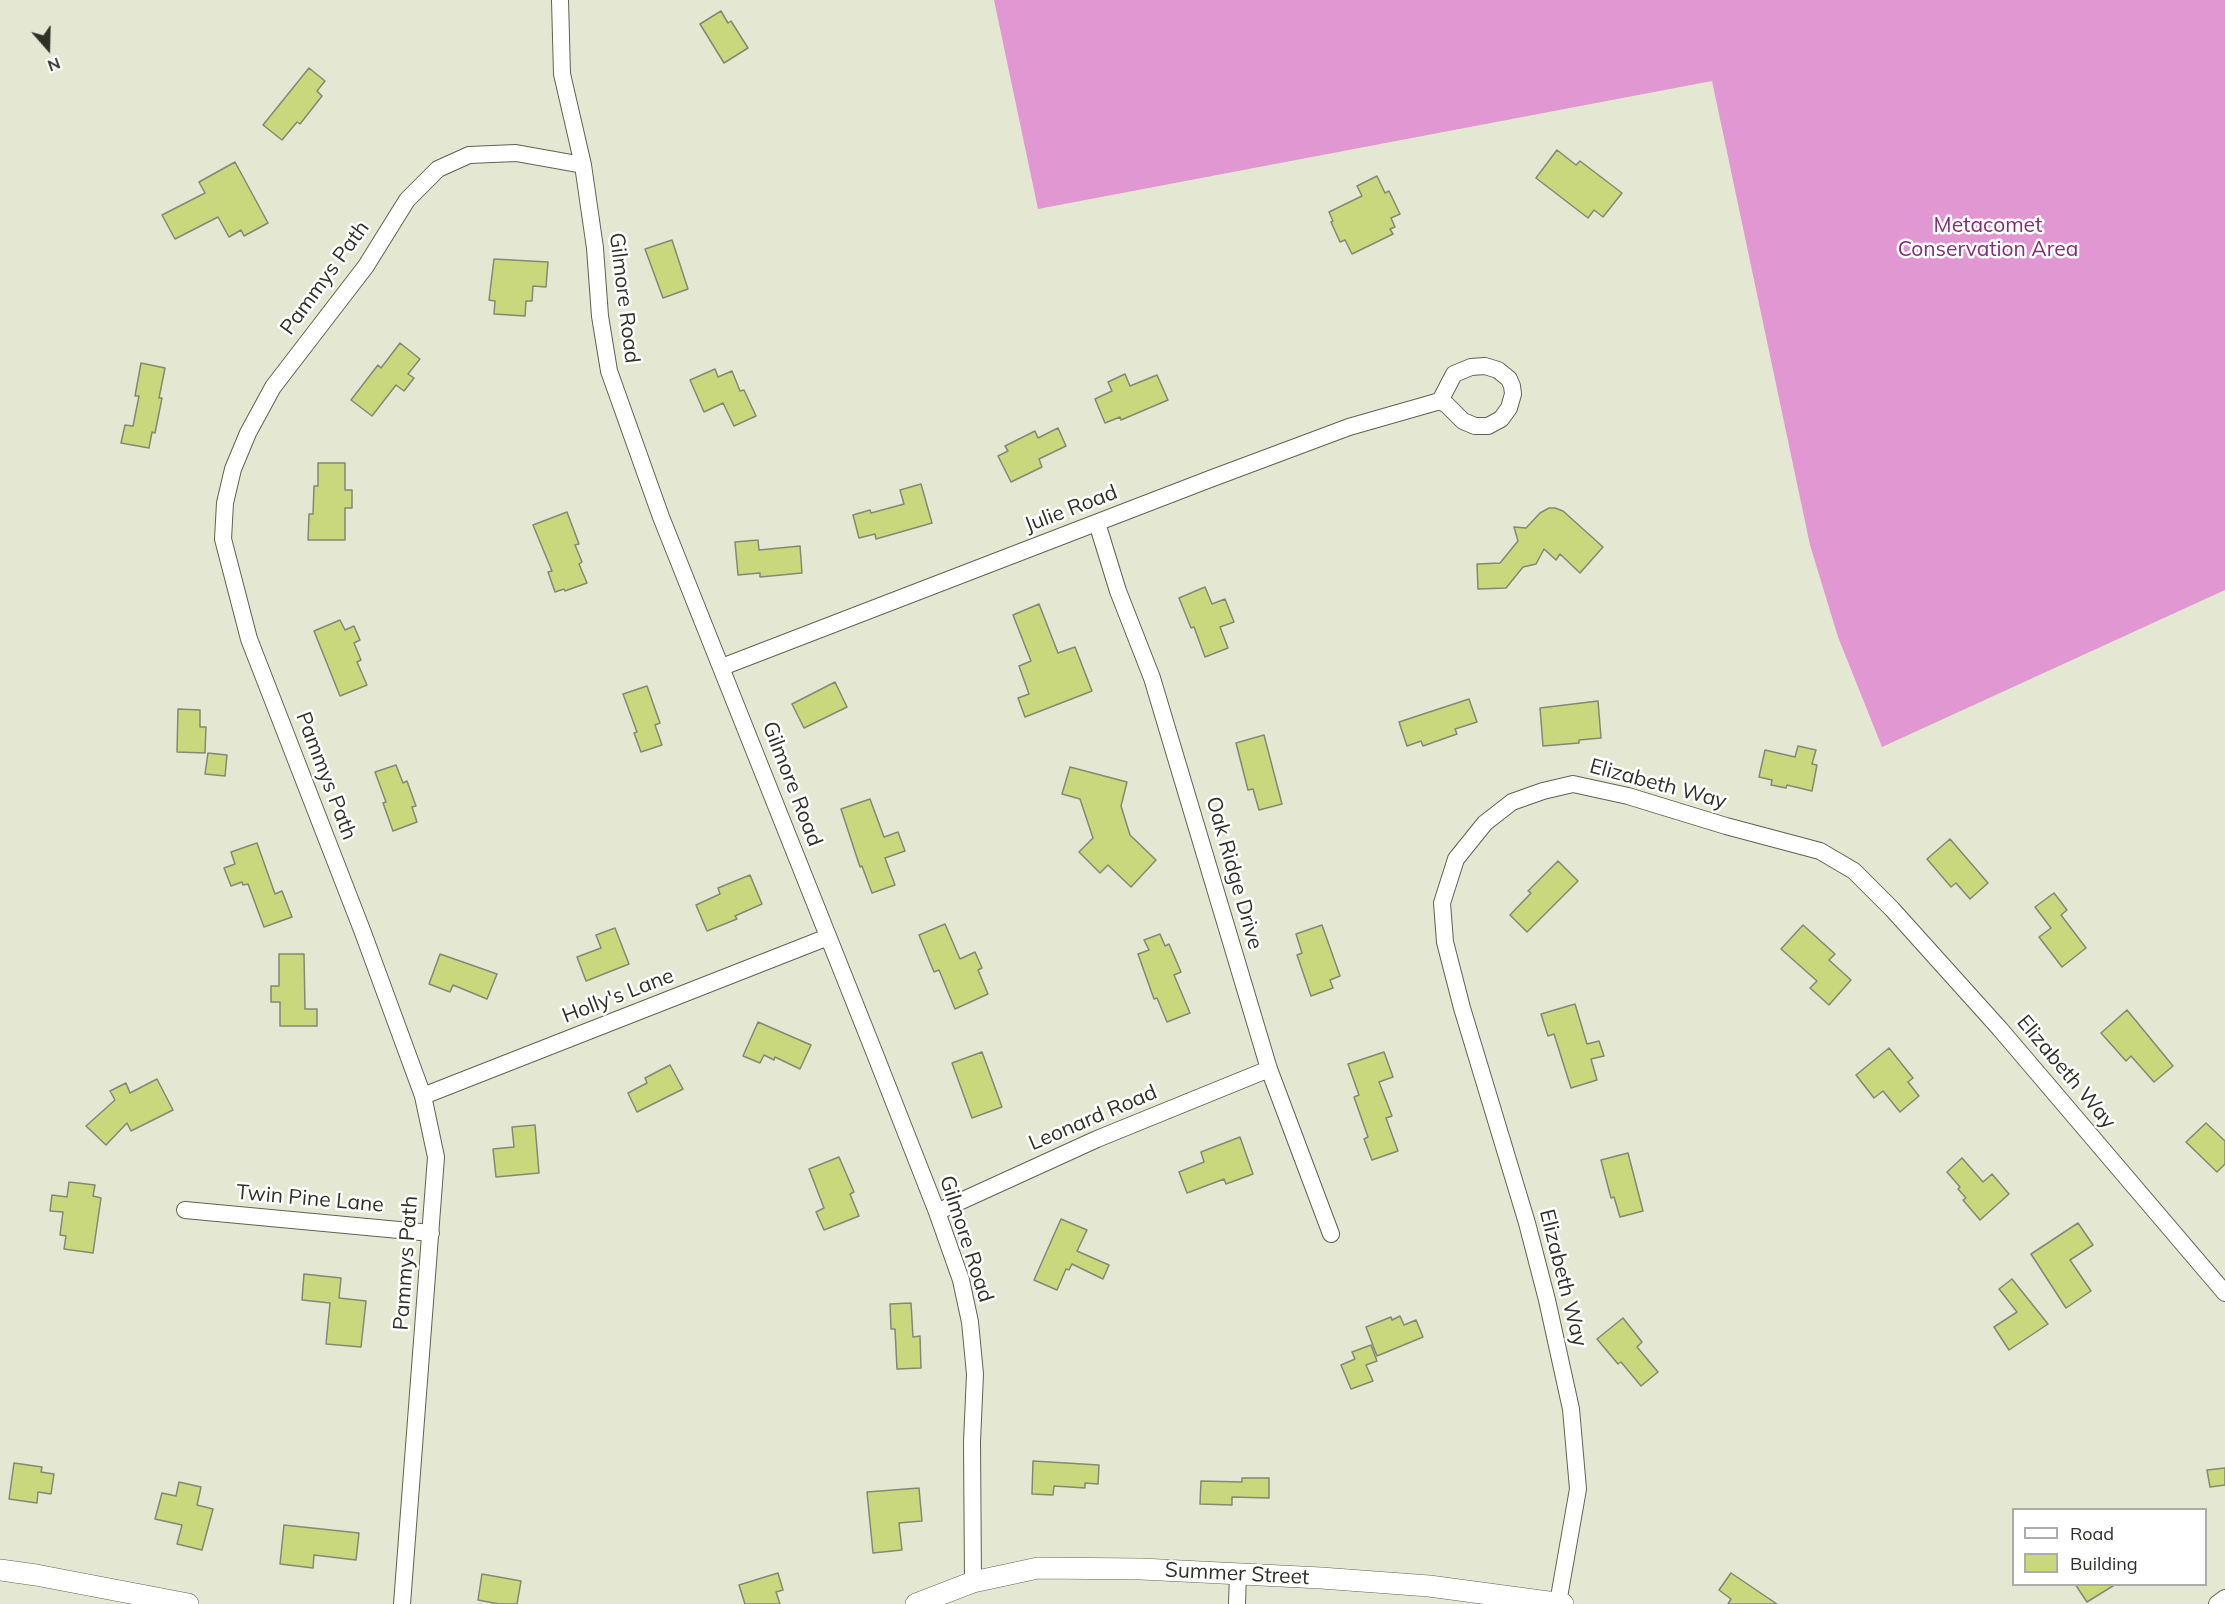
<!DOCTYPE html>
<style>
body{margin:0}
#map{position:relative;width:2225px;height:1604px;overflow:hidden;background:#e4e8d3;font-family:Mulish,sans-serif}
canvas{display:block}
.legend{position:absolute;left:2012px;top:1508px;width:195px;height:78px;box-sizing:border-box;background:#fff;border:2px solid #acada9;margin:0;padding:8px 10px;list-style:none;font-size:18px;color:#2f3129}
.legend li{display:flex;align-items:center;gap:12px;height:30px}
.legend b{width:30px;border:2px solid #acada9}
.north{position:absolute;left:18px;top:18px;width:60px;height:60px;-webkit-text-stroke:4px #fff;paint-order:stroke;rotate:160deg;font-size:16px;font-weight:700;line-height:24px;text-align:center;color:#2f3129}
.north::after{content:'';display:block;margin:auto;width:21px;height:27px;background:#2f3129;clip-path:polygon(50% 0,100% 100%,50% 72%,0 100%)}
</style>
<div id="map">
<canvas width="2225" height="1604"></canvas>
<ul class="legend">
<li><b style="height:8px;background:#fff"></b>Road</li>
<li><b style="height:16px;background:#cad87d"></b>Building</li>
</ul>
<div class="north">N</div>
</div>
<script>
const context = document.querySelector('canvas').getContext('2d');
context.lineJoin = 'round';
function fillPath(path, color) { context.fillStyle = color; context.fill(path, 'evenodd'); }
const shape = rows => new Path2D(rows.map(r => 'M' + r).join(''));
function stroke(path, color, width, dash) { context.strokeStyle = color; context.lineWidth = width; context.lineCap = dash ? 'butt' : 'round'; context.setLineDash(dash || []); context.stroke(path); }
function drawText(font, color, halo, rows, align = 'center') {
  context.font = font + ' Mulish,sans-serif'; context.lineWidth = 5; context.setLineDash([]); context.textBaseline = 'middle'; context.strokeStyle = halo; context.fillStyle = color; for (const [text, x, y, turn = 0] of rows) {
    context.save(); context.translate(x, y); context.rotate((+turn || 0) * Math.PI / 180); context.textAlign = isNaN(turn) ? turn : align; if (halo) context.strokeText(text, 0, 0); context.fillText(text, 0, 0); context.restore();
  }
}
fillPath(shape([
 [994,0,2225,0,2225,590,1882,747,1838,637,1810,545,1712,81,1038,209]
]), '#e197d1');
const building = shape([
 [721,11,728,23,731,21,748,48,724,63,700,24,721,11],
 [309,68,325,81,317,91,322,96,300,124,297,122,282,140,263,125,309,68],
 [1557,150,1576,165,1580,161,1622,193,1603,217,1594,210,1588,218,1536,178,1557,150],
 [235,162,268,223,244,236,241,230,229,237,218,217,175,239,162,215,205,193,199,182,235,162],
 [1377,176,1385,193,1389,191,1400,214,1391,218,1395,227,1390,229,1393,234,1352,254,1345,240,1340,242,1331,222,1333,221,1329,212,1362,196,1357,186,1377,176],
 [672,240,688,289,663,298,645,249,672,240],
 [494,259,548,262,546,287,533,286,532,301,526,301,525,316,494,314,495,301,489,300,494,259],
 [400,343,420,359,408,374,414,378,404,391,396,385,372,416,351,400,378,365,381,368,400,343],
 [141,363,165,368,159,398,162,398,155,433,152,432,149,448,121,443,125,425,133,426,139,396,135,396,141,363],
 [715,369,718,377,732,371,740,391,744,390,756,416,734,426,723,403,704,412,690,380,715,369],
 [1125,374,1130,386,1157,375,1168,400,1121,420,1120,417,1105,423,1095,399,1112,391,1108,382,1125,374],
 [1058,428,1066,446,1039,459,1042,467,1011,482,998,456,1008,451,1005,446,1035,431,1038,438,1058,428],
 [318,463,345,463,345,490,352,490,352,508,345,508,345,540,308,540,309,514,313,514,314,486,318,486,318,463],
 [921,484,932,523,876,539,875,534,859,538,853,515,870,510,871,513,904,504,900,490,921,484],
 [1549,508,1555,508,1563,511,1603,547,1580,573,1560,554,1556,560,1544,549,1536,564,1523,567,1506,588,1478,589,1477,564,1500,563,1518,541,1514,527,1526,528,1540,513,1549,508],
 [567,512,579,544,575,545,582,562,579,564,587,583,565,591,564,589,555,592,548,572,552,571,533,525,567,512],
 [758,540,759,550,800,546,802,573,760,577,760,573,738,575,735,542,758,540],
 [1205,587,1212,604,1225,599,1234,622,1220,627,1228,648,1205,657,1194,627,1191,628,1179,598,1205,587],
 [1039,604,1058,653,1075,647,1092,691,1025,717,1018,698,1029,694,1019,666,1031,661,1013,615,1039,604],
 [340,620,345,630,354,626,360,640,354,643,361,660,357,662,367,685,340,696,314,631,340,620],
 [835,682,847,707,804,728,792,704,835,682],
 [647,686,660,723,655,725,662,745,641,752,634,733,637,732,623,694,647,686],
 [1469,699,1477,722,1455,729,1457,734,1423,746,1421,741,1407,746,1399,722,1469,699],
 [1598,701,1601,738,1579,740,1579,743,1543,746,1540,708,1598,701],
 [178,709,200,710,200,727,206,727,205,753,177,752,178,709],
 [1264,735,1282,804,1259,810,1253,789,1248,790,1236,743,1264,735],
 [1798,746,1816,750,1812,764,1817,765,1812,791,1787,785,1786,788,1771,785,1772,780,1759,777,1765,750,1795,757,1798,746],
 [208,753,227,755,225,776,205,774,208,753],
 [396,765,403,783,407,781,416,806,412,807,417,822,393,831,383,803,386,802,375,772,396,765],
 [1070,767,1127,782,1121,806,1130,835,1156,860,1131,887,1108,865,1100,873,1079,852,1093,838,1080,799,1062,794,1070,767],
 [870,799,884,837,898,832,905,851,885,858,895,885,872,893,862,866,860,867,841,809,870,799],
 [1950,839,1988,883,1970,899,1956,883,1951,887,1927,859,1950,839],
 [257,843,275,894,282,891,292,917,264,927,248,884,243,885,242,882,231,886,224,868,235,864,231,852,257,843],
 [1558,861,1578,881,1527,932,1510,915,1531,893,1528,891,1558,861],
 [750,875,762,904,735,916,737,919,707,931,696,905,720,894,718,888,750,875],
 [2054,893,2067,910,2061,915,2086,948,2062,967,2039,937,2051,928,2035,907,2054,893],
 [945,924,960,959,975,952,982,968,978,970,988,994,955,1009,939,970,934,972,919,935,945,924],
 [1322,925,1340,976,1330,980,1333,988,1311,996,1297,955,1302,953,1296,934,1322,925],
 [1803,925,1835,954,1829,960,1851,980,1829,1005,1810,988,1817,981,1781,949,1803,925],
 [615,928,629,964,586,981,577,957,601,948,596,935,615,928],
 [1160,934,1165,946,1169,944,1181,972,1174,975,1190,1013,1167,1022,1157,998,1154,999,1138,954,1149,950,1144,940,1160,934],
 [279,954,304,954,305,1009,317,1009,317,1026,280,1026,280,1002,271,1002,271,986,279,986,279,954],
 [440,954,497,974,487,999,453,985,450,992,429,984,440,954],
 [1575,1004,1587,1044,1599,1041,1604,1056,1591,1059,1597,1080,1571,1088,1554,1034,1548,1036,1541,1014,1575,1004],
 [2127,1010,2173,1066,2154,1082,2131,1056,2126,1061,2101,1033,2127,1010],
 [758,1022,811,1045,800,1069,775,1057,774,1060,764,1055,760,1063,743,1056,758,1022],
 [1889,1048,1913,1078,1908,1082,1919,1096,1900,1112,1883,1091,1874,1098,1856,1075,1889,1048],
 [982,1052,1002,1107,972,1118,952,1063,982,1052],
 [1384,1052,1393,1077,1379,1082,1392,1116,1386,1118,1398,1151,1372,1160,1364,1139,1368,1137,1354,1097,1359,1095,1348,1064,1384,1052],
 [670,1065,683,1089,637,1112,628,1093,647,1083,645,1078,670,1065],
 [157,1079,173,1110,131,1131,127,1123,106,1145,86,1126,115,1100,110,1091,126,1083,130,1093,157,1079],
 [2206,1123,2225,1141,2225,1164,2217,1172,2186,1142,2206,1123],
 [535,1125,539,1173,496,1177,493,1149,514,1147,512,1127,535,1125],
 [1240,1137,1253,1174,1226,1184,1224,1179,1187,1193,1179,1172,1204,1162,1201,1152,1240,1137],
 [1628,1153,1643,1211,1620,1217,1614,1197,1611,1198,1601,1160,1628,1153],
 [839,1157,854,1192,850,1194,859,1216,824,1230,816,1212,824,1208,809,1169,839,1157],
 [1962,1158,1983,1182,1992,1174,2009,1194,1980,1220,1963,1200,1966,1198,1958,1189,1960,1187,1947,1172,1962,1158],
 [69,1182,95,1185,93,1196,101,1198,93,1253,64,1249,66,1236,60,1235,63,1212,50,1211,52,1195,67,1197,69,1182],
 [1061,1219,1087,1230,1077,1251,1109,1265,1103,1279,1072,1264,1069,1270,1066,1269,1057,1290,1034,1280,1061,1219],
 [2078,1223,2093,1245,2070,1260,2091,1291,2066,1308,2031,1254,2078,1223],
 [304,1274,341,1278,339,1298,366,1301,361,1347,326,1344,330,1303,302,1300,304,1274],
 [2012,1279,2048,1324,2009,1350,1994,1327,2017,1312,1999,1289,2012,1279],
 [911,1303,913,1337,920,1336,921,1368,897,1369,895,1329,891,1329,890,1304,911,1303],
 [1400,1316,1404,1325,1416,1320,1423,1337,1377,1356,1366,1327,1391,1317,1392,1320,1400,1316],
 [1623,1318,1642,1342,1637,1347,1658,1372,1641,1386,1621,1362,1618,1364,1597,1339,1623,1318],
 [1371,1345,1377,1361,1366,1365,1373,1381,1351,1389,1341,1365,1355,1359,1352,1352,1371,1345],
 [1033,1461,1099,1465,1098,1484,1085,1483,1085,1488,1054,1486,1053,1495,1032,1494,1033,1461],
 [14,1463,42,1467,41,1472,54,1474,51,1494,38,1492,37,1503,9,1499,14,1463],
 [2225,1468,2225,1485,2210,1487,2207,1470,2225,1468],
 [1242,1478,1269,1478,1269,1498,1232,1497,1232,1505,1200,1504,1201,1481,1242,1482,1242,1478],
 [179,1482,201,1487,197,1505,213,1509,202,1550,177,1544,182,1525,155,1519,162,1493,176,1496,179,1482],
 [919,1488,922,1521,899,1523,902,1550,873,1553,867,1492,919,1488],
 [284,1525,359,1533,356,1560,314,1555,313,1568,280,1564,284,1525],
 [778,1573,783,1590,776,1592,780,1604,745,1604,739,1585,778,1573],
 [1731,1573,1777,1604,1728,1604,1731,1599,1719,1590,1731,1573],
 [482,1574,521,1581,517,1604,499,1604,478,1600,482,1574],
 [2075,1584,2116,1584,2087,1602,2075,1584]
]);
fillPath(building, '#cad87d');
stroke(building, '#848874', 1.5);
const minor = shape([
 [560,0,562,74,583,165,595,248,600,316,609,371,661,517,873,1049,937,1212,961,1280,970,1322,975,1374,972,1442,973,1582],
 [1097,523,1118,591,1152,678,1269,1069,1331,1234],
 [722,667,1210,479,1349,427,1440,401,1447,405,1463,421,1475,426,1488,426,1501,419,1509,408,1513,394,1512,386,1509,379,1498,370,1485,366,1471,367,1454,374,1440,401],
 [423,1096,828,937],
 [185,1210,431,1233],
 [937,1212,1097,1139,1269,1069],
 [1558,1603,1578,1489,1571,1409,1547,1300,1527,1223,1462,1008,1445,942,1442,903,1456,859,1485,823,1512,802,1543,791,1573,784,1628,796,1726,826,1820,851,1854,871,1892,909,2000,1029,2225,1293],
 [402,1604,436,1157,423,1096,362,930,249,639,223,539,225,503,233,469,248,433,273,387,366,266,407,200,438,169,469,155,516,153,583,165],
 [1237,1604,1238,1573],
 [2217,1604,2225,1598]
]);
const tertiary = shape([
 [0,1570,36,1575,188,1604],
 [916,1604,973,1582,1038,1568,1141,1569,1321,1578,1429,1586,1563,1604]
]);
stroke(minor, '#606350', 18);
stroke(tertiary, '#606350', 22);
stroke(minor, '#fff', 16);
stroke(tertiary, '#fff', 21);
drawText('21px', '#832d75', '#fff', [
 ["Metacomet",1988,226],
 ["Conservation Area",1988,250]
]);
drawText('21px', '#2f3129', '#fff', [
 ["Pammys Path",325,278,-54],
 ["Gilmore Road",624,298,83],
 ["Julie Road",1071,509,-21],
 ["Pammys Path",326,776,69],
 ["Gilmore Road",792,784,69],
 ["Elizabeth Way",1658,784,15],
 ["Oak Ridge Drive",1234,873,74],
 ["Holly's Lane",618,996,-21],
 ["Elizabeth Way",2066,1072,50],
 ["Leonard Road",1093,1118,-23],
 ["Twin Pine Lane",310,1199,5],
 ["Gilmore Road",966,1239,72],
 ["Pammys Path",406,1263,-86],
 ["Elizabeth Way",1563,1278,76],
 ["Summer Street",1237,1574,3]
]);
</script>
